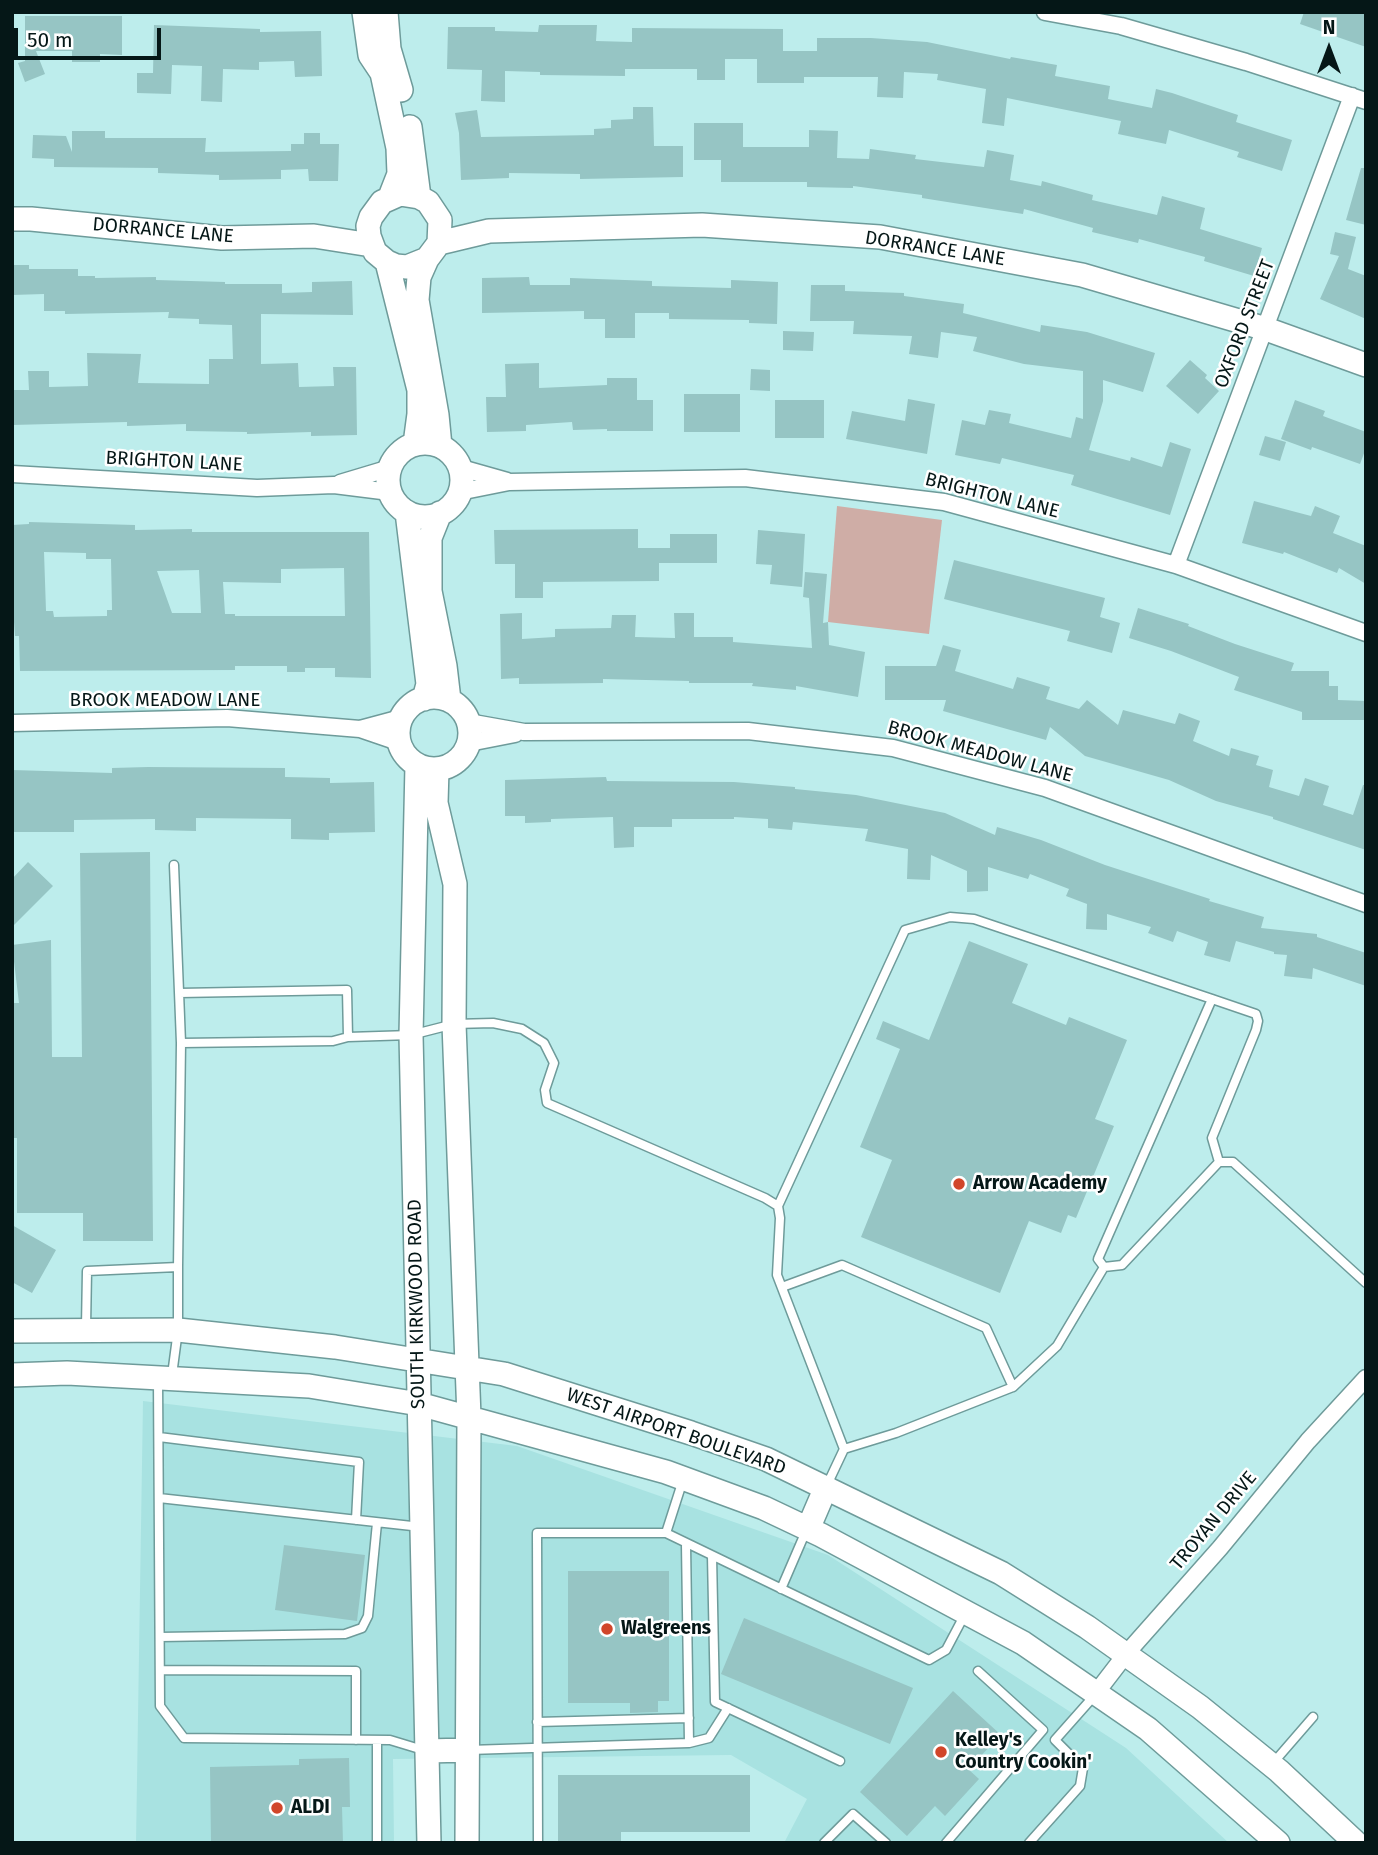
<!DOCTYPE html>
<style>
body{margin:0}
#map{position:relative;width:1378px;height:1855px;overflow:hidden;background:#bdedec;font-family:"Fira Sans",sans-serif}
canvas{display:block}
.frame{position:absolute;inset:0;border:14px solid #051717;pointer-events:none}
.north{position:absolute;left:1294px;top:14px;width:70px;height:70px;-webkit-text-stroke:5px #fff;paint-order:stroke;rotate:0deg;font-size:19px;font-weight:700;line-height:28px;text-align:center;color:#051717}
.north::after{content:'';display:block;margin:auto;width:24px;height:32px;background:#051717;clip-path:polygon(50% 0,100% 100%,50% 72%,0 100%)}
.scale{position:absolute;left:14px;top:28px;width:147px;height:32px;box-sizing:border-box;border:4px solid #051717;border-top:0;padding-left:9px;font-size:21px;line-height:24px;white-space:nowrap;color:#051717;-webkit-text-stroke:5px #fff;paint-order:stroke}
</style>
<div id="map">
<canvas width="1378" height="1855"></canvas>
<div class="frame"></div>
<div class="north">N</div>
<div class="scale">50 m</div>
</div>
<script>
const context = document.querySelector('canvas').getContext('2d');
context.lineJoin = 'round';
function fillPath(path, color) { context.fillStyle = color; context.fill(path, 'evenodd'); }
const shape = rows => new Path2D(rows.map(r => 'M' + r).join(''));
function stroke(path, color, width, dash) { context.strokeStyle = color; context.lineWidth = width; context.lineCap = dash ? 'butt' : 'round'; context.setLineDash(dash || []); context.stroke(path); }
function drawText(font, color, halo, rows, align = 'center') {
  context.font = font + ' "Fira Sans",sans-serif'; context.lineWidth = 5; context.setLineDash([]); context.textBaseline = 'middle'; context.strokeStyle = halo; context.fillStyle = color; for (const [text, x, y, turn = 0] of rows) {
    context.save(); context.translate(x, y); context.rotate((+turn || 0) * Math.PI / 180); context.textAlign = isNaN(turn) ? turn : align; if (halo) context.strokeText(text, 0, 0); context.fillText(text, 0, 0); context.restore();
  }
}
fillPath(shape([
 [143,1401,517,1446,828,1555,1126,1748,1229,1843,784,1843,807,1799,731,1755,393,1759,394,1843,136,1843]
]), '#a8e2e1');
fillPath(shape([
 [837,506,942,520,929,634,828,622]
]), '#cfada6');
fillPath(shape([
 [1304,12,1366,12,1366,47,1300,24],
 [25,16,122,16,122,55,100,54,100,62,72,62,72,51,36,51,45,74,25,82,18,63,25,61],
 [154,25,260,29,260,32,321,31,322,76,295,77,294,61,259,62,259,70,223,69,222,102,201,101,202,66,172,65,171,94,137,93,137,73,153,73],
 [539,25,597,25,596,41,632,42,632,28,783,29,783,51,817,51,817,38,871,38,927,42,1010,59,1011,57,1057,65,1055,76,1110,86,1108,99,1152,108,1156,89,1172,93,1238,115,1236,122,1292,140,1282,171,1237,157,1239,152,1169,130,1166,144,1118,134,1121,121,1007,98,1004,126,982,123,986,89,937,80,938,74,904,72,903,98,877,97,878,77,804,77,804,83,757,83,757,59,725,59,725,80,697,80,697,69,625,69,625,76,540,75,540,72,505,71,505,102,481,101,482,70,447,69,448,27,495,27,495,31,538,32],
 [633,107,653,107,654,146,683,146,683,177,580,179,580,174,509,173,509,178,461,180,459,133,455,113,477,110,481,137,594,135,594,129,611,128,611,120,633,119],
 [694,123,743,123,743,147,809,147,809,130,838,131,837,158,869,159,870,149,916,155,915,159,984,167,987,150,1014,155,1010,180,1041,186,1042,181,1093,195,1092,200,1157,215,1162,196,1205,208,1200,229,1262,248,1254,276,1204,261,1205,257,1139,239,1138,243,1092,232,1093,228,1024,209,1023,214,922,198,922,195,853,186,853,188,807,187,807,182,721,182,721,160,694,160],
 [72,131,105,131,105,138,206,138,205,152,291,151,291,144,304,144,304,133,320,133,320,144,339,144,338,181,309,181,308,169,281,170,281,179,219,180,219,175,158,173,158,168,54,167,54,159,32,158,33,135,66,136,72,152],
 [1361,168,1366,168,1366,225,1346,220],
 [1335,232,1356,237,1348,269,1366,276,1366,319,1320,299,1339,256,1330,254],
 [12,265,29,265,29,269,78,269,78,276,95,276,95,278,156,277,156,280,225,282,225,284,282,284,282,293,312,292,312,282,352,281,353,315,261,314,261,364,298,363,299,387,334,386,333,367,356,367,357,435,311,436,311,432,247,434,247,432,186,431,186,424,127,426,127,422,12,425,12,390,29,390,28,371,49,371,49,387,88,386,87,353,141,354,138,383,209,384,209,359,233,359,232,325,199,324,199,319,168,318,169,312,65,314,65,311,44,311,44,294,12,295],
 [529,277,530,285,570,285,570,278,652,281,652,286,731,288,731,280,778,282,777,324,749,323,749,320,669,319,669,313,635,313,635,338,605,338,605,319,584,319,584,311,482,313,482,278],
 [811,285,845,285,845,291,904,293,904,296,964,304,963,313,1040,332,1041,325,1087,332,1155,353,1143,392,1103,380,1103,401,1089,450,1130,461,1131,457,1162,467,1170,442,1191,449,1170,515,1071,485,1074,475,1002,458,1000,464,955,455,962,420,985,425,989,410,1011,414,1009,423,1071,438,1076,417,1083,419,1083,371,1024,364,973,351,977,337,941,332,938,358,909,354,912,336,853,334,854,321,810,321],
 [783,331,814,332,813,351,783,350],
 [1190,360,1207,375,1205,378,1219,391,1198,414,1166,386],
 [539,363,539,388,607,385,607,378,637,378,637,400,653,400,653,431,607,431,607,429,573,430,572,422,526,425,526,431,487,432,486,397,506,397,505,364],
 [751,369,770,370,770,391,750,390],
 [684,394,740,394,740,432,684,432],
 [908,399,935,404,927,454,846,439,852,411,905,421],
 [775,400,824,400,824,438,775,438],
 [1295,400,1325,411,1323,416,1366,432,1366,448,1360,464,1312,447,1311,450,1281,439],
 [1265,436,1286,442,1280,461,1259,455],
 [1254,501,1311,516,1315,506,1340,516,1333,533,1366,546,1366,584,1339,568,1337,573,1284,552,1283,554,1242,543],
 [29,522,135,525,135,530,192,529,192,532,369,532,371,678,335,677,335,668,305,668,305,672,287,672,287,666,235,666,235,670,20,671,19,636,15,636,12,594,12,525,29,524],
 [44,552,86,553,86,559,111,559,112,610,107,610,107,616,54,617,53,611,46,611],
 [344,568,345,616,235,616,235,614,225,614,223,582,281,583,281,569],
 [199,570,201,613,172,613,157,571],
 [638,529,638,548,670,548,670,534,717,534,717,563,659,563,659,581,543,582,543,598,515,598,515,564,495,564,494,530],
 [758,530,805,534,802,587,770,584,772,565,756,564],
 [954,560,1105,598,1100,617,1120,623,1112,653,1067,641,1070,631,944,599],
 [805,572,827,574,823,623,828,622,829,645,865,652,858,697,796,686,796,690,752,686,753,683,689,683,689,681,603,679,603,683,519,684,519,678,501,679,500,614,522,613,522,639,555,637,555,629,611,628,612,615,636,615,635,637,675,638,674,613,694,613,694,637,733,637,733,642,812,648,809,598,803,597],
 [1138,608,1189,624,1188,626,1235,644,1294,663,1291,671,1329,671,1329,686,1338,686,1338,700,1366,701,1366,720,1302,720,1302,712,1234,690,1239,677,1171,651,1129,638],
 [943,645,961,650,955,671,1013,689,1017,677,1050,687,1046,699,1079,709,1087,700,1118,725,1123,710,1175,724,1179,713,1200,721,1193,741,1229,756,1231,748,1259,756,1256,765,1273,770,1269,787,1299,796,1305,778,1329,786,1323,805,1353,815,1363,785,1366,785,1366,850,1273,819,1273,817,1216,801,1169,780,1085,756,1050,727,1046,740,943,711,946,700,885,700,885,666,936,666],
 [148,767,285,768,285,777,330,778,330,783,374,782,375,832,329,833,329,840,291,839,291,819,196,818,196,831,155,830,155,819,74,820,74,832,12,832,12,770,112,773,112,768],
 [606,777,607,781,734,782,795,787,795,789,856,795,945,813,995,835,997,827,1041,840,1105,865,1210,899,1209,901,1264,917,1261,928,1317,934,1317,937,1366,953,1366,986,1313,968,1312,979,1284,976,1287,955,1274,954,1274,952,1236,941,1230,962,1204,955,1208,942,1177,931,1173,942,1148,933,1151,927,1107,914,1107,930,1086,929,1087,904,1066,896,1069,889,1030,874,1028,879,988,867,988,891,967,892,967,871,931,855,930,880,907,879,908,849,865,841,868,829,793,822,792,830,768,828,768,819,734,817,734,819,672,819,672,827,634,827,634,847,614,848,613,817,551,819,551,822,525,823,525,816,505,816,505,780],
 [150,852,153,1241,83,1241,83,1213,17,1213,17,1138,12,1138,12,1003,19,1003,12,945,51,940,52,1057,82,1057,80,853],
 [28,862,53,886,12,927,12,879],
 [969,941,1028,964,1012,1003,1066,1025,1069,1017,1127,1040,1095,1119,1114,1126,1076,1218,1068,1215,1061,1233,1029,1221,1000,1293,861,1237,892,1160,860,1147,900,1049,876,1039,883,1021,929,1040],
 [12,1225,56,1250,32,1293,12,1282],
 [284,1545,365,1555,357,1621,275,1610],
 [568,1571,669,1571,669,1701,658,1701,658,1712,630,1713,630,1703,568,1703],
 [744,1618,913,1688,890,1744,721,1674],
 [953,1691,1001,1735,968,1769,979,1779,945,1816,935,1806,907,1836,860,1792],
 [349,1758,350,1807,342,1807,343,1843,211,1843,210,1767,299,1765,299,1759],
 [558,1775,750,1775,750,1832,621,1832,621,1843,558,1843]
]), '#96c5c4');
const lane = shape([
 [174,865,181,1043],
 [179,993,347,990,348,1037],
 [1212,999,1256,1014,1258,1021,1256,1030,1212,1138,1219,1162],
 [778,1206,905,930,950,917,974,919,1212,999,1098,1259,1104,1267],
 [178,1267,181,1043,333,1041,348,1037,411,1035,454,1024,493,1023,522,1029,544,1043,554,1063,545,1090,547,1103,765,1198,778,1206,780,1218,777,1275,844,1449,827,1485],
 [782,1287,842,1265,986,1328,1013,1387],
 [86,1327,87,1271,178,1267,178,1330,172,1375],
 [158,1380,160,1706,184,1738,390,1740,423,1750],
 [159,1437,359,1462,356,1520],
 [844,1449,896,1433,1013,1387,1057,1346,1104,1267,1122,1265,1219,1162,1233,1162,1366,1283],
 [159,1498,421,1527],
 [666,1533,683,1480],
 [686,1544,689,1743],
 [712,1556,715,1702,840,1761],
 [781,1589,806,1531],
 [160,1637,345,1634,362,1628,368,1616,377,1523],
 [160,1670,356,1671,356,1740],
 [537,1722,689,1718],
 [377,1740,377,1843],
 [469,1750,689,1743,709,1738,728,1708],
 [1274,1762,1313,1717],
 [538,1843,537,1533,666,1533,929,1660,946,1650,965,1614],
 [824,1843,853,1814,886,1843],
 [946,1843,1043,1730,978,1671],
 [1029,1843,1080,1786,1083,1768,1055,1740,1094,1696]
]);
const street = shape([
 [1045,12,1121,26,1246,62,1366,101],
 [461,468,507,481],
 [12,474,257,488,334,485,390,492],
 [340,483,390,468],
 [459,492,509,482,745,478,944,502,1176,565,1366,633],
 [1176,565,1352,96],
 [468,722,524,732,748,731,893,748,1045,788,1366,904],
 [12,723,227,718,360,729,398,742],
 [360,729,401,718],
 [469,743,515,734],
 [1096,1693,1126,1654,1220,1548,1308,1441,1366,1378]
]);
const secondary = shape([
 [364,12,370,55,382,73,398,148,399,174,390,197],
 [386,12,389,49,401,90],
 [410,127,419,197],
 [12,219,31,219,222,238,314,236,371,245],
 [439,243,489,231,702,225,880,237,1082,275,1266,329,1366,365],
 [427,259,407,267,396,266,387,262,375,252,369,236,368,226,371,217,382,202,400,194,419,197,428,202,440,220,439,243,427,259,419,277,417,300,437,415,440,446],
 [387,262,419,390,419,414,415,444],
 '388 480a37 37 0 1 1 74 0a37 37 0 1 1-74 0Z',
 [407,512,428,684,424,699],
 [440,513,430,538,430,591,445,666,449,700],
 '398 733a36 36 0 1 1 72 0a36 36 0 1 1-72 0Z',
 [417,765,411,1035,429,1843],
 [437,769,436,803,455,884,454,1024,469,1417,467,1843],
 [12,1331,178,1330,335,1347,504,1374,691,1433,766,1459,1001,1573,1087,1627,1200,1707,1279,1771,1356,1843],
 [12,1375,67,1373,309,1386,419,1404,666,1472,764,1508,821,1535,1023,1643,1148,1729,1278,1843],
 [808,1529,826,1487],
 [427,1751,467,1750]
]);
stroke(lane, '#6e9b9a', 11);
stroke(street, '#6e9b9a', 19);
stroke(secondary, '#6e9b9a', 26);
stroke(lane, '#fff', 8);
stroke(street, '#fff', 16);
stroke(secondary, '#fff', 23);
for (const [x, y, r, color] of [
 [959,1184,7,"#d1462a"],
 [607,1629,7,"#d1462a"],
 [941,1752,7,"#d1462a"],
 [277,1808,7,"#d1462a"]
]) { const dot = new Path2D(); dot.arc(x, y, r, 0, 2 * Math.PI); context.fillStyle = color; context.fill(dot); stroke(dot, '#fff', 2.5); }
drawText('19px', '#051717', '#fff', [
 ["DORRANCE LANE",163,231,5],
 ["DORRANCE LANE",935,249,9],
 ["OXFORD STREET",1245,324,-69],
 ["BRIGHTON LANE",174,462,3],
 ["BRIGHTON LANE",992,496,14],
 ["BROOK MEADOW LANE",165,701],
 ["BROOK MEADOW LANE",980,752,15],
 ["SOUTH KIRKWOOD ROAD",417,1304,-91],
 ["WEST AIRPORT BOULEVARD",676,1432,19],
 ["TROYAN DRIVE",1214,1521,-50]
]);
drawText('bold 19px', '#051717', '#fff', [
 ["Arrow Academy",973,1184],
 ["Walgreens",621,1629],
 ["Kelley's",955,1741],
 ["Country Cookin'",955,1763],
 ["ALDI",291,1808]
], 'left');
</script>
